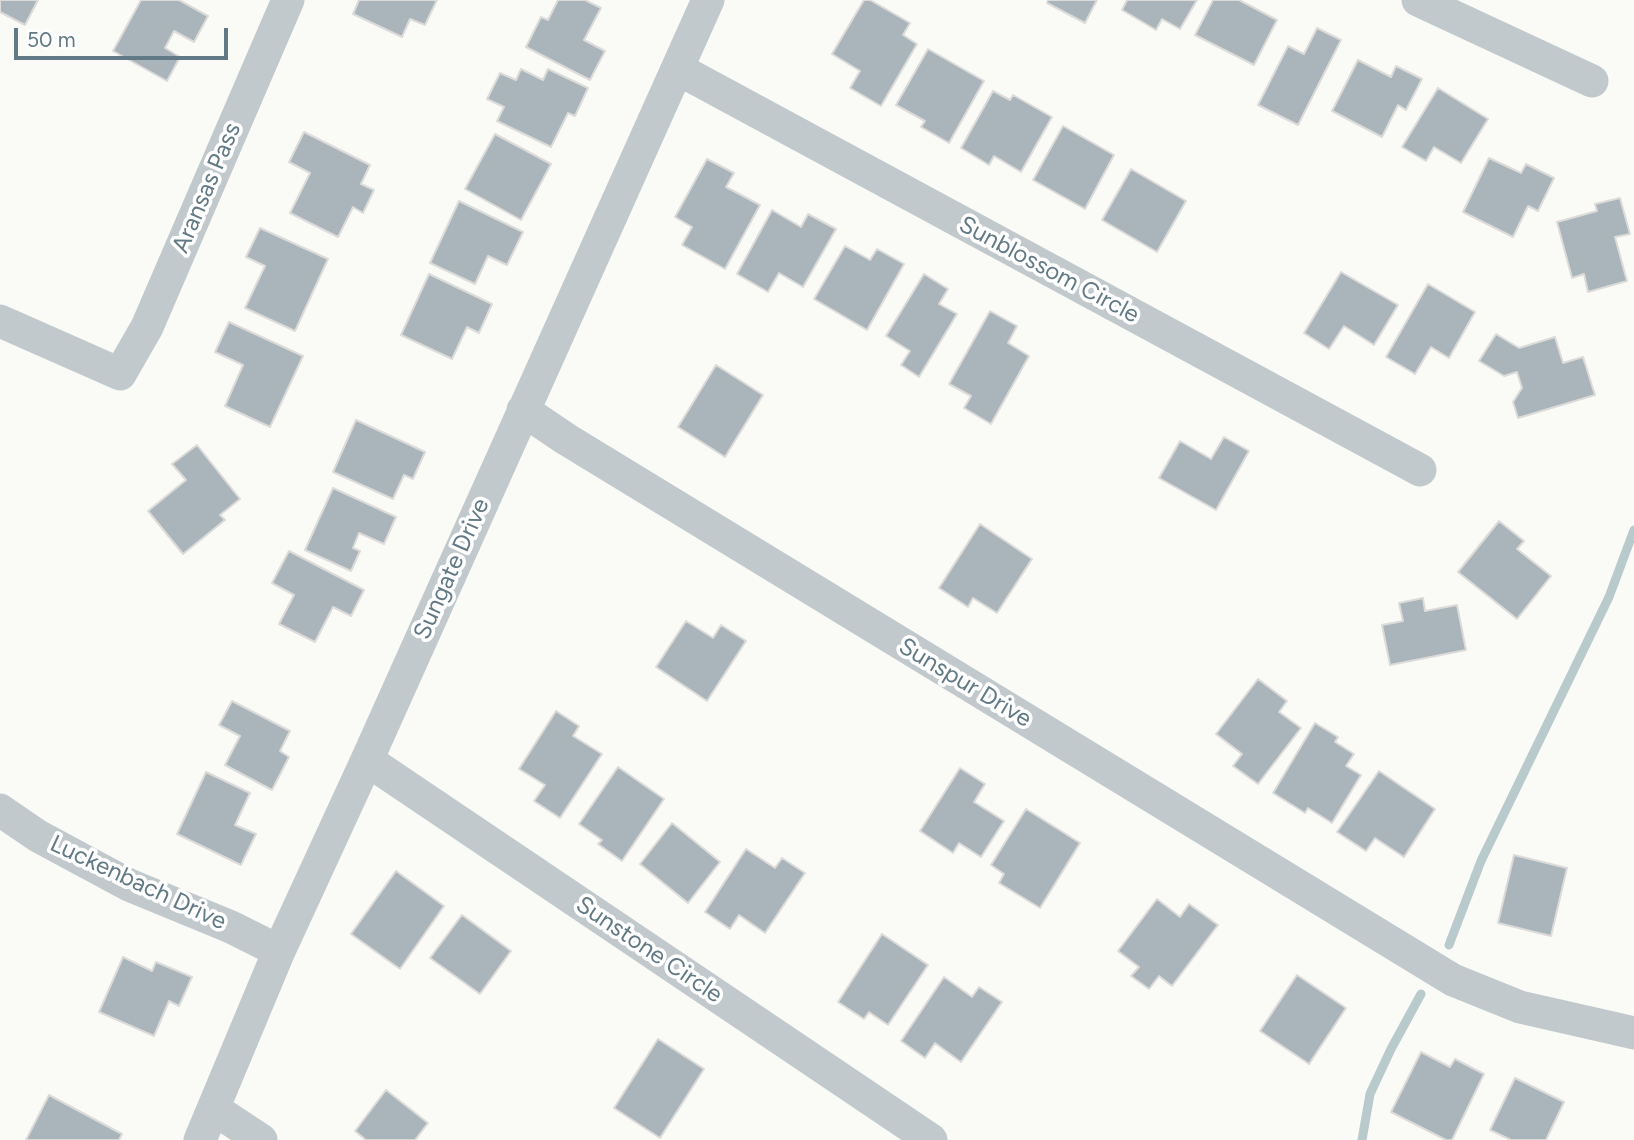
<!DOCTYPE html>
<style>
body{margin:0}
#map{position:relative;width:1634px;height:1140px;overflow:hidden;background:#fafaf7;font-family:Figtree,sans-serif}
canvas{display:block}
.scale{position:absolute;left:14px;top:28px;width:214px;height:32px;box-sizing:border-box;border:4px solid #627a85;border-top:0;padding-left:9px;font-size:21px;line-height:24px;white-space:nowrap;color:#627a85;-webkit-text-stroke:5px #fff;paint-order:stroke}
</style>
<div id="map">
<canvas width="1634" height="1140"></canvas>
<div class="scale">50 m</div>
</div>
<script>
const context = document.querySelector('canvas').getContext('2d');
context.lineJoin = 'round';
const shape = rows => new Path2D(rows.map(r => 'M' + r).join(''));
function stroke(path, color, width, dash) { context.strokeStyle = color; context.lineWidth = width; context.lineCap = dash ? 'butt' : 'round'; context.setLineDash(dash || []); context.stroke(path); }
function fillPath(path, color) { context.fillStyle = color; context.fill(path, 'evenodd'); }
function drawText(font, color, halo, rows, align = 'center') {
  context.font = font + ' Figtree,sans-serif'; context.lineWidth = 7; context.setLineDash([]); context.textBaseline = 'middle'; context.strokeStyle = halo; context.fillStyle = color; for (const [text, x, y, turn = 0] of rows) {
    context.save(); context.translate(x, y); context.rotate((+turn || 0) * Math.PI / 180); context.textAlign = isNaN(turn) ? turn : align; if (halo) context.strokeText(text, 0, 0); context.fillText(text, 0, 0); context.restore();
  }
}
stroke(shape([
 [1449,945,1481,861,1609,597,1634,530],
 [1362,1140,1370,1094,1391,1049,1421,994]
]), '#b9cacc', 9);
const building = shape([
 [0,0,38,0,25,25,0,12,0,0],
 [141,0,179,0,208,16,194,42,174,31,165,48,180,57,167,81,113,51,141,0],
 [359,0,437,0,425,25,410,19,402,37,353,14,359,0],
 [558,0,585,0,601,8,584,40,605,51,590,80,526,47,541,17,548,20,558,0],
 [864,0,870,0,910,23,903,35,917,44,881,106,850,88,860,71,832,54,864,0],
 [1048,0,1097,0,1085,23,1047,3,1048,0],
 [1127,0,1197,0,1180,29,1162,19,1156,30,1122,10,1127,0],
 [1213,0,1239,0,1277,20,1254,65,1195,35,1213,0],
 [1317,28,1341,40,1298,125,1258,105,1288,46,1304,54,1317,28],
 [928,49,984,81,949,143,921,127,925,121,896,105,928,49],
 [1358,60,1391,77,1396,66,1422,79,1406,110,1398,105,1382,137,1332,111,1358,60],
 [521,69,543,80,548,69,588,88,575,116,568,113,551,147,497,121,504,107,487,99,500,73,516,80,521,69],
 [1438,88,1488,119,1461,163,1434,147,1426,161,1402,147,1438,88],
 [993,91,1010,100,1013,95,1052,117,1021,172,994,156,989,165,961,148,993,91],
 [1063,126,1114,155,1085,209,1033,180,1063,126],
 [304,132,370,165,361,184,374,190,363,213,353,207,338,237,290,213,310,173,289,162,304,132],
 [495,134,551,164,521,220,465,189,495,134],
 [1489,158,1521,173,1526,164,1554,178,1538,211,1528,206,1513,237,1463,212,1489,158],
 [707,159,734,173,726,187,760,205,725,269,682,245,692,227,675,217,707,159],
 [1131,169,1186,201,1157,252,1102,220,1131,169],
 [1620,198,1630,234,1615,237,1627,281,1588,292,1584,274,1572,278,1557,222,1597,211,1595,204,1620,198],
 [459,201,523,232,507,265,488,256,475,284,430,263,459,201],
 [772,210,801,227,808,214,836,229,803,287,779,273,768,292,737,274,772,210],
 [260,228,328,259,295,331,245,308,265,266,246,257,260,228],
 [845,246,870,260,877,249,904,264,867,330,814,299,845,246],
 [1341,272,1398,305,1374,345,1344,326,1329,349,1304,333,1341,272],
 [429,274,492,304,479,333,467,327,452,359,401,335,429,274],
 [924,274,948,289,939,304,957,314,919,377,901,365,910,351,886,336,924,274],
 [1428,284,1475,312,1449,358,1431,347,1415,374,1386,357,1428,284],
 [990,311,1017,326,1008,343,1029,356,991,424,964,408,971,396,949,384,990,311],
 [229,322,303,356,270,427,225,406,243,365,215,352,229,322],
 [1496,334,1519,348,1555,337,1563,363,1583,357,1595,395,1518,418,1513,402,1522,388,1517,372,1504,376,1479,361,1496,334],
 [716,365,763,395,725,457,678,427,716,365],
 [356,420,425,452,413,479,404,475,393,499,333,472,356,420],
 [1224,437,1249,451,1216,510,1159,478,1180,441,1211,459,1224,437],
 [197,445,240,499,220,515,225,520,183,554,148,511,186,480,172,464,197,445],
 [333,488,396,517,384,544,359,533,353,548,360,551,351,571,305,550,333,488],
 [1499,521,1524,541,1517,549,1551,576,1517,619,1458,572,1499,521],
 [980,524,1032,559,997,613,973,598,968,607,939,588,980,524],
 [289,551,364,590,351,616,333,607,315,642,279,624,294,595,272,583,289,551],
 [1423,598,1425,611,1457,605,1466,650,1390,665,1382,625,1403,621,1399,603,1423,598],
 [686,621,713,638,721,625,746,641,707,701,656,667,686,621],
 [1258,679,1287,701,1279,712,1301,728,1258,784,1233,766,1242,754,1216,734,1258,679],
 [232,701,290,731,280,751,289,757,272,790,225,765,240,736,219,725,232,701],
 [556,711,579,726,573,736,602,754,560,818,534,801,545,785,519,769,556,711],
 [1315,723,1338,737,1335,742,1354,754,1346,766,1361,775,1332,823,1308,808,1305,813,1273,793,1315,723],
 [618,767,664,799,622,861,598,844,602,840,579,824,618,767],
 [960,768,985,784,974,802,1004,821,981,857,959,843,953,853,920,831,960,768],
 [1379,771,1435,809,1404,857,1375,838,1366,851,1337,832,1379,771],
 [206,772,250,793,235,825,256,834,241,865,177,834,206,772],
 [1026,809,1080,843,1040,908,999,883,1004,874,991,865,1026,809],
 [672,823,720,862,688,903,640,864,672,823],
 [746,849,775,868,782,858,805,873,765,933,739,915,730,929,705,912,746,849],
 [1514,855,1567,868,1551,936,1498,923,1514,855],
 [396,871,444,906,400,969,351,934,396,871],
 [1157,899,1180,917,1189,904,1218,925,1172,986,1159,976,1149,989,1131,976,1139,967,1118,951,1157,899],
 [462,915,511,951,480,994,430,958,462,915],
 [882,934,928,965,888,1025,869,1012,864,1019,838,1002,882,934],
 [123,957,152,971,156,962,192,977,179,1006,169,1001,154,1036,99,1012,123,957],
 [1297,975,1346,1008,1309,1064,1260,1031,1297,975],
 [944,977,972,997,979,987,1002,1002,961,1062,935,1043,925,1058,901,1041,944,977],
 [658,1039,704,1069,660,1138,614,1108,658,1039],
 [1421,1052,1450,1067,1455,1059,1484,1074,1452,1140,1446,1140,1391,1112,1421,1052],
 [1515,1078,1564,1102,1546,1140,1511,1140,1490,1130,1515,1078],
 [386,1090,428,1123,415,1140,366,1140,355,1131,386,1090],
 [49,1095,122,1134,119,1140,26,1140,49,1095]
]);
fillPath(building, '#a9b5ba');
stroke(building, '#dcdbd9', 2);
stroke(shape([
 [1418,0,1592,81],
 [678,69,1420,470],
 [0,321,120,374,147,327,288,0],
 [523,410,566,439,1453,980,1520,1007,1634,1033],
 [367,760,931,1140],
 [0,810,38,836,129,885,231,927,279,951],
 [214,1109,261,1140],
 [200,1140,279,951,367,760,708,0]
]), '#c2c9cc', 33);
drawText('24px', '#627a85', '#fff', [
 ["Aransas Pass",207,188,-67],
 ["Sunblossom Circle",1049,270,28],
 ["Sungate Drive",452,569,-66],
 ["Sunspur Drive",965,683,31],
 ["Luckenbach Drive",138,883,25],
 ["Sunstone Circle",649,950,34]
]);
</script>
